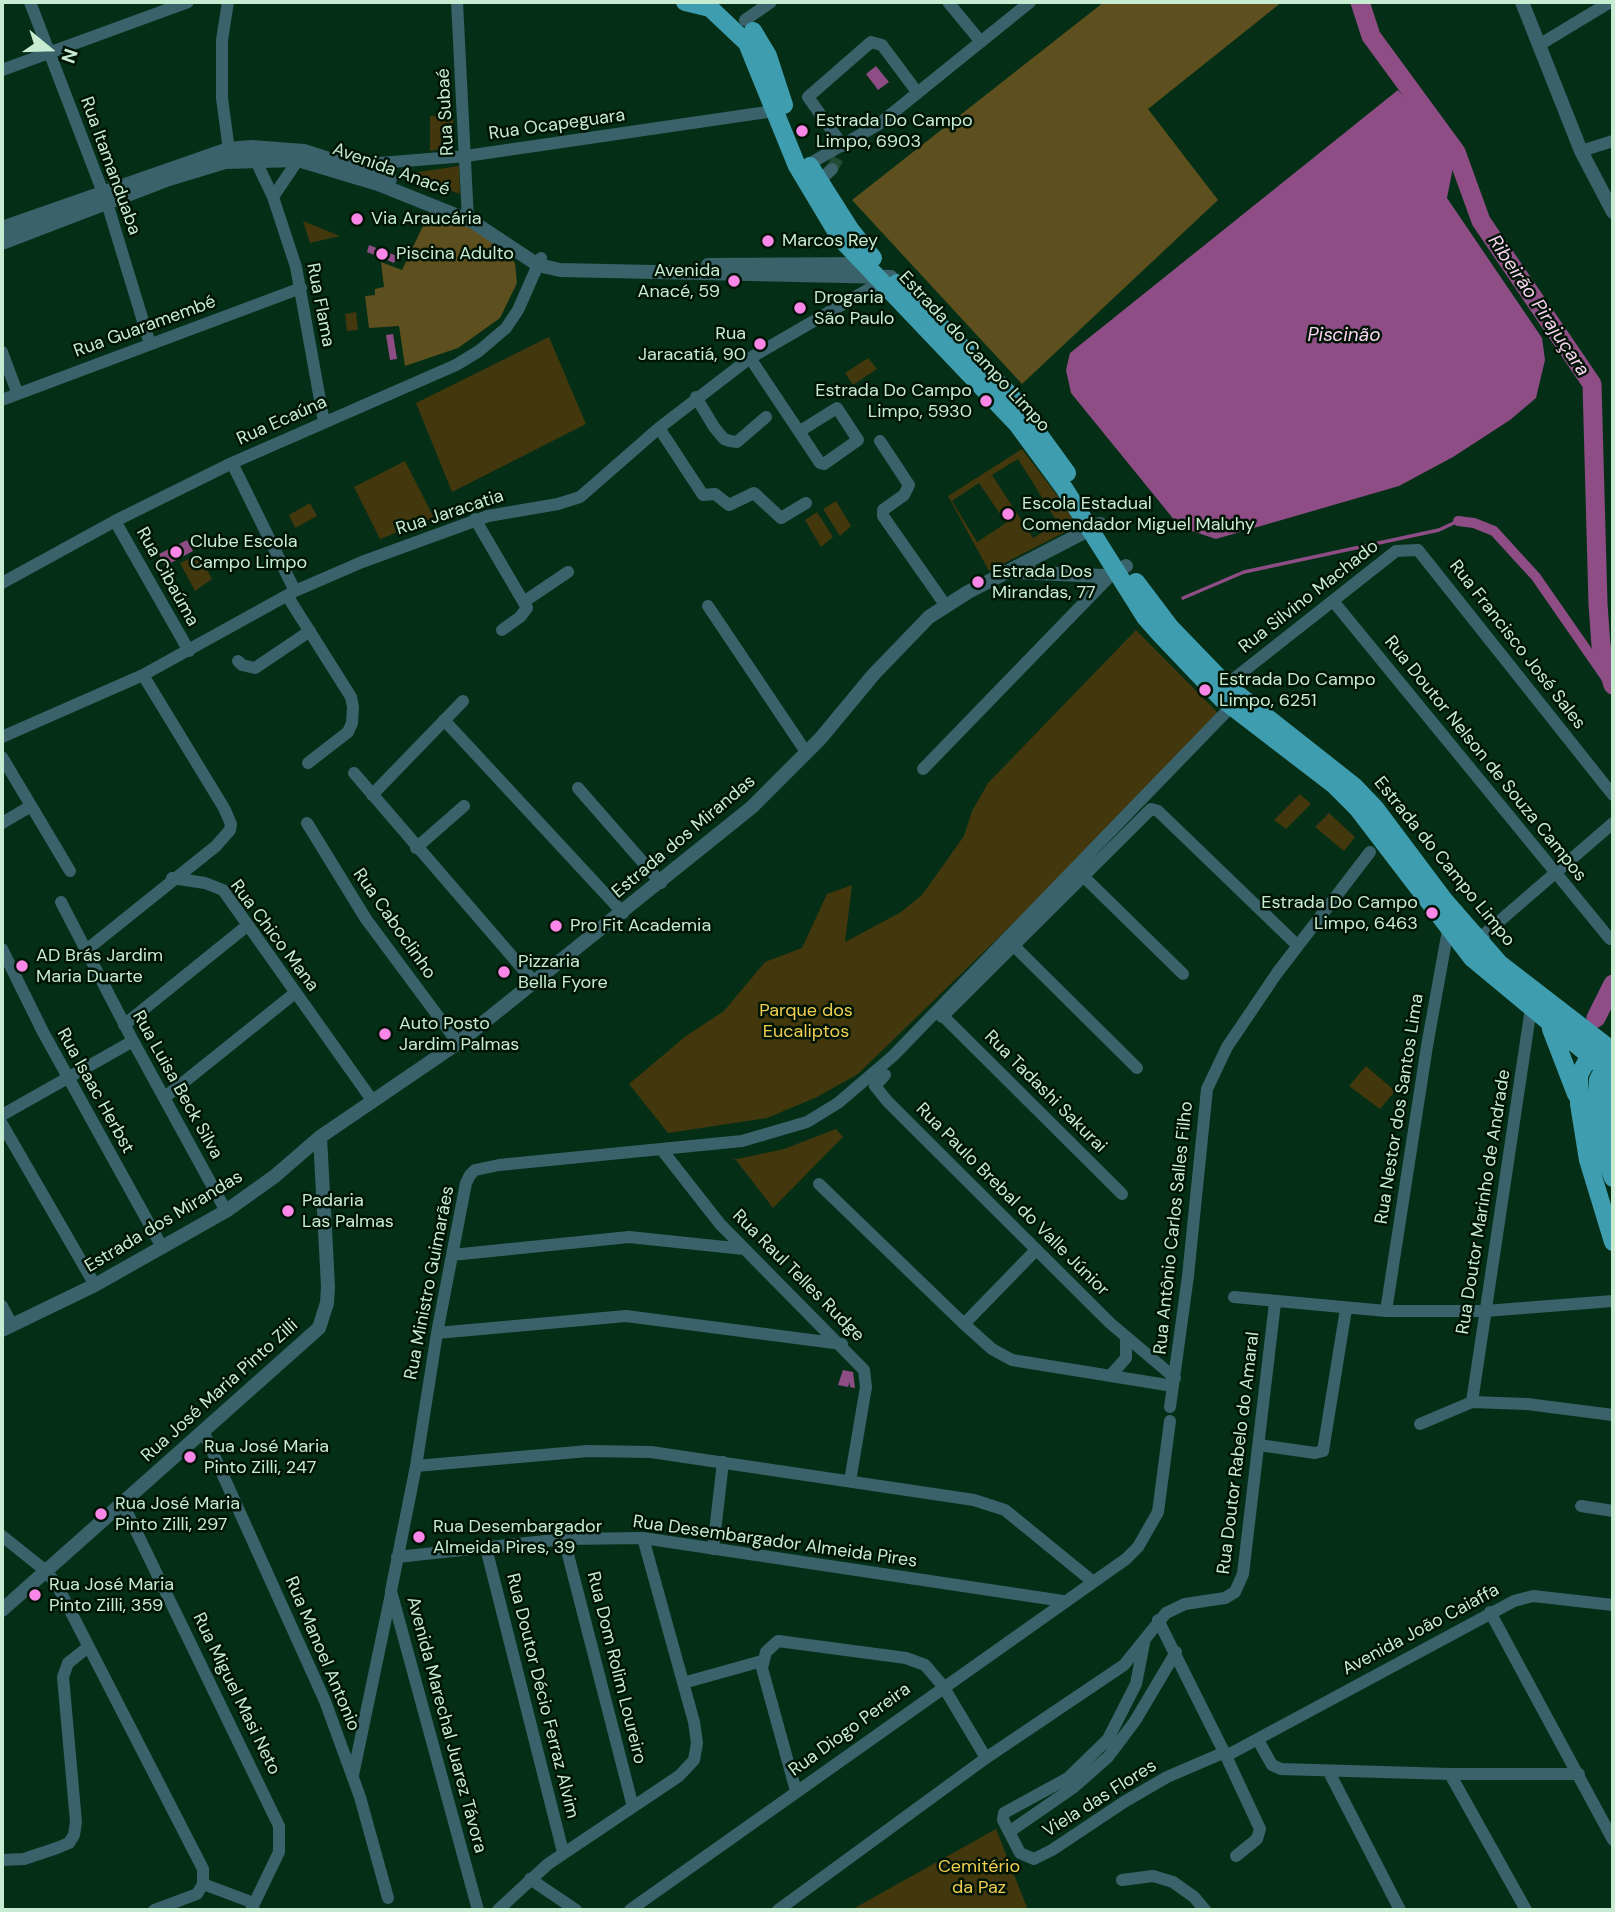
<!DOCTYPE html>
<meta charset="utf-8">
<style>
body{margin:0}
#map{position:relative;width:1615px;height:1912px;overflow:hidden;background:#042f16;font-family:"DM Sans",sans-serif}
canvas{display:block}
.frame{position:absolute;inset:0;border:4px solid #c7ecd1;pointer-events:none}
.north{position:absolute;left:14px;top:14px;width:70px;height:70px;-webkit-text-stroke:5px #001406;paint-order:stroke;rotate:109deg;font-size:19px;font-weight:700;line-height:28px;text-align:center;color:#c7ecd1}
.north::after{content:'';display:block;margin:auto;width:24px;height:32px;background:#c7ecd1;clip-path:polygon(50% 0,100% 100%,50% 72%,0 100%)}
</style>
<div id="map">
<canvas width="1615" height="1912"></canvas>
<div class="frame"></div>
<div class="north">N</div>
</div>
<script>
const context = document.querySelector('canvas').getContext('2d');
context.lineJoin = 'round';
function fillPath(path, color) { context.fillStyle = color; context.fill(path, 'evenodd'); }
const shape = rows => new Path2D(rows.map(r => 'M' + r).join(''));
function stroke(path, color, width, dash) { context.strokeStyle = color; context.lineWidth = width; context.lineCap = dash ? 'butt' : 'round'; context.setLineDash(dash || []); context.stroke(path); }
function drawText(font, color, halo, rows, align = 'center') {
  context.font = font + ' "DM Sans",sans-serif'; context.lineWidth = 5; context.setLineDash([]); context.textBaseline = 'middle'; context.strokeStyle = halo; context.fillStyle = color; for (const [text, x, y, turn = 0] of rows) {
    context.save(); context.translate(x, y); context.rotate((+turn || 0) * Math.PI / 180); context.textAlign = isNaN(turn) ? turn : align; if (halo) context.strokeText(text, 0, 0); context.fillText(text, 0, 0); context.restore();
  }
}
fillPath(shape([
 [453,115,454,147,430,151,430,116],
 [459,166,460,194,411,176,412,173],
 [303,221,340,236,310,243],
 [356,312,358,330,347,331,345,314],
 [549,337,586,424,452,492,416,403],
 [868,358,877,369,853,385,845,373],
 [1022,449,1066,507,1073,520,1071,529,989,571,948,496],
 [1018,459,1058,523,1033,538,992,475],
 [979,483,1006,523,977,542,952,501],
 [405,461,434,518,380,539,354,487],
 [836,501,851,526,840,536,823,509],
 [310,503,317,516,295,528,289,515],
 [817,512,833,537,821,547,805,520],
 [199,554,212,579,195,591,180,563],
 [1136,630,1221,716,1095,844,858,1074,817,1097,767,1118,668,1133,629,1084,686,1036,724,1011,765,962,802,948,827,894,852,885,845,942,901,912,922,895,964,836,972,811,988,783],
 [1300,794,1311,804,1286,829,1274,820],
 [1329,813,1355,837,1344,851,1315,827],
 [1366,1066,1395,1091,1380,1109,1349,1086],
 [836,1129,843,1137,773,1208,736,1160,732,1160,784,1149],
 [996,1829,1028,1910,851,1910]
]), '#42370d');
fillPath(shape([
 [1104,2,1282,2,1148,109,1218,200,1022,384,852,200],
 [432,207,492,240,515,263,517,283,500,318,458,348,405,366,399,326,369,328,365,296,375,295,375,289,384,287,381,262,402,270]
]), '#5d4f1e');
fillPath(shape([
 [876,66,889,82,878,90,866,74],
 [1398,90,1456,152,1447,198,1542,338,1545,360,1536,398,1510,420,1453,457,1399,486,1216,539,1180,527,1071,393,1066,370,1070,353],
 [369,245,397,256,394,263,367,252],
 [393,334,397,359,390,360,386,335],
 [187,540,193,551,165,566,159,554],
 [843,1370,853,1372,855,1388,850,1387,850,1382,848,1387,838,1385]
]), '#8f4d85');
stroke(shape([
 [1183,598,1244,572,1439,530,1458,521]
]), '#8f4d85', 3.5);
stroke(shape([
 [1458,521,1474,523,1494,531,1536,577,1613,688]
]), '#8f4d85', 10);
stroke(shape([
 [1360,2,1371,36,1456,152,1481,221,1592,384,1598,604,1601,646,1613,685],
 [1596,1018,1613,984]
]), '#8f4d85', 19);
stroke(shape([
 [832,169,839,156]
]), '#214b32', 12, [12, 6]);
stroke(shape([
 [30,2,107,203,150,344],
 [228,2,222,40,222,98,230,158],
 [457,2,468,220],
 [948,2,981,42],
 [745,20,771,2],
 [1539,45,1610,2],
 [2,70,188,2],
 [843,146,808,97,871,42,882,45,917,92],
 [1581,151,1613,141],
 [255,159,273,197,296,267,324,422],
 [809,164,879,124,1030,2],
 [353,169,355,165,466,156,774,111],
 [819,181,832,169],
 [273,197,298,160],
 [2,352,17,392],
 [750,358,820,463,824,464,858,440,837,408,800,431],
 [696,397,714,427,724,439,730,441,737,442,766,417],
 [2,400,301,288],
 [659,428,703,495,715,494,729,505,754,493,781,518,806,503],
 [880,441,909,485,904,495,883,510,883,516,946,606],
 [232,463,295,591],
 [475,519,527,608,520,617,502,630],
 [115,521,189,651],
 [2,583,115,521,232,463,456,365,479,351,506,328,518,310,541,258],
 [288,597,351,697,353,707,352,723,348,732,308,763],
 [525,601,568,572],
 [1333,601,1610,939],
 [708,606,806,752],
 [238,661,242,665,255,668,310,631],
 [1226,685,1396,551,1418,550,1613,795],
 [444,720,623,913],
 [2,737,143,675,295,591,362,562,488,516,558,504,580,497,659,428,750,358,881,282],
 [2,757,70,871],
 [923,769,1111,575],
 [354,773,535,983],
 [578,788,661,883],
 [372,795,463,701],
 [2,823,31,806],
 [307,823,366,919,458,1043],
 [416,848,464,806],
 [1084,877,1183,974],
 [172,878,205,883,223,890,372,1100],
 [61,902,133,1041,226,1211],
 [1473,944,1613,823],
 [1014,946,1137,1068],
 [2,949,43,1032,162,1247],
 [85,951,216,846,230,830,231,824,224,808,143,675],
 [943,1016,1122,1194],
 [942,1017,1151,809,1158,811,1297,945],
 [124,1025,248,925],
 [885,1075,875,1086,888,1102,1110,1323,1175,1378],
 [164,1098,295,993],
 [2,1115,133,1041],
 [2,1124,95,1285],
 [662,1150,720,1224,864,1370,866,1387,850,1481],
 [819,1184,964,1324],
 [1036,1250,964,1324,992,1349,1012,1360,1173,1386],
 [452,1255,629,1237,744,1249],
 [1234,1297,1386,1311,1485,1311,1613,1301],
 [2,1306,12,1325],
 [1386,1311,1427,1046,1448,930,1453,926],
 [437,1333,626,1316,842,1344],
 [1110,1376,1126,1358,1126,1337],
 [1472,1402,1531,1008],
 [1170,1407,1188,1276,1207,1089,1227,1047,1277,973,1370,852],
 [1420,1424,1472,1402,1527,1404,1613,1415],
 [203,1431,325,1701,360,1797,388,1898],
 [1259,1445,1315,1453,1323,1451,1346,1309],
 [416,1466,588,1451,651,1452,974,1500,1005,1510,1092,1581],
 [123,1504,279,1826,279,1852,251,1910],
 [1581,1506,1613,1511],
 [2,1536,46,1571,57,1585,203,1869,203,1884,197,1894,154,1910],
 [564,1539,633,1807],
 [486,1548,563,1852],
 [713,1549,723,1462],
 [397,1557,564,1539,643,1538,1063,1601],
 [1490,1612,1613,1840],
 [1158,1620,1226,1756,1514,1601,1533,1596,1613,1605],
 [1144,1643,1136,1684,1108,1739,1068,1778,1004,1813,1003,1820,1020,1853,1034,1859,1052,1850,1124,1802,1167,1777,1223,1753],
 [683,1683,762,1661],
 [1258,1740,1272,1765,1281,1769,1450,1774,1526,1910],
 [1226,1756,1260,1829,1257,1839,1236,1856],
 [1329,1772,1400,1910],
 [1450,1774,1579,1774],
 [353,1775,391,1594],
 [796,1791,762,1668,766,1652,778,1641,906,1658,925,1665,943,1686,986,1758],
 [1009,1832,1074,1787,1108,1757,1135,1721,1176,1652],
 [2,1860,24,1859,57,1848,69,1843,74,1835,76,1822,63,1677,68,1663,87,1648],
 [530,1879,576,1910],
 [1122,1880,1153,1876,1173,1882,1194,1897,1205,1910],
 [203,1884,254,1903],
 [478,1910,391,1591,416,1466,437,1333,466,1183,470,1175,475,1170,499,1165,742,1141,807,1122,838,1103,893,1056,1226,712],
 [498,1910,548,1864,679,1776,694,1760,697,1743,694,1722,643,1538],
 [630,1910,1126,1559,1138,1547,1158,1512,1170,1421],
 [778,1910,986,1758,1124,1665,1166,1613,1185,1604,1225,1598,1235,1592,1243,1574,1275,1303]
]), '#39626b', 12);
stroke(shape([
 [1522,2,1581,151,1613,212],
 [2,228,228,149,251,147,304,151,390,179],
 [2,243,169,179,225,162,298,160,378,184,473,222,538,265,560,270,891,277],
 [708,265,869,264],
 [1013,572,1104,576,1126,566],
 [2,1330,95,1285,226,1211,275,1176,320,1137,458,1043,752,807,820,739,874,674,929,617,968,592,1100,524],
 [2,1610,319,1328,327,1303,328,1286,320,1137]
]), '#39626b', 14);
stroke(shape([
 [685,2,710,8,747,43,797,166,840,238,1017,424,1064,488,1145,617,1160,634,1221,698,1333,784,1358,809,1472,958,1613,1075],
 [753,31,768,56,784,105],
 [810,166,850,229,873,258],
 [897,283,1011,396,1067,473],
 [1136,582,1170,627,1226,685,1354,786,1375,808,1444,900,1499,963,1613,1051],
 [1551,1029,1576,1094],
 [1598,1051,1589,1057,1579,1075,1579,1104,1588,1160,1613,1242],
 [1608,1060,1598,1080,1596,1104,1606,1160,1613,1178],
 [1613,1086,1610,1109,1613,1137]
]), '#3f9db0', 18);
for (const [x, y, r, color] of [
 [802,131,7,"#fa87e8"],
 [357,219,7,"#fa87e8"],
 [768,241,7,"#fa87e8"],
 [382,254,7,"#fa87e8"],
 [734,281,7,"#fa87e8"],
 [800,308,7,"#fa87e8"],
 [760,344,7,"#fa87e8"],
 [986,401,7,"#fa87e8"],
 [1008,514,7,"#fa87e8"],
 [176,552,7,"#fa87e8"],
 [978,582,7,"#fa87e8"],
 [1205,690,7,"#fa87e8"],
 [1432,913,7,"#fa87e8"],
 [556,926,7,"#fa87e8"],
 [22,966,7,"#fa87e8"],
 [504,972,7,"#fa87e8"],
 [385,1034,7,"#fa87e8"],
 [288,1211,7,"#fa87e8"],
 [190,1457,7,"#fa87e8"],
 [101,1514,7,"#fa87e8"],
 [419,1537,7,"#fa87e8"],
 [35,1595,7,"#fa87e8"]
]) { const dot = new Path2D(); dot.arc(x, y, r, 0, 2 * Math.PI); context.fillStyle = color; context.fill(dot); stroke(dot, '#001406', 2.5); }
drawText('18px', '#c7ecd1', '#001406', [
 ["Rua Subaé",446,112,-93],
 ["Rua Ocapeguara",557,125,-8],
 ["Rua Itamanduaba",110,166,70],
 ["Avenida Anacé",391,170,20],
 ["Rua Flama",320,305,79],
 ["Rua Guaramembé",145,327,-20],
 ["Estrada do Campo Limpo",974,352,47],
 ["Rua Ecaúna",282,421,-24],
 ["Rua Jaracatia",450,513,-18],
 ["Rua Cibaúma",167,577,61],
 ["Rua Silvino Machado",1309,597,-38],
 ["Rua Francisco José Sales",1517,645,52],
 ["Rua Doutor Nelson de Souza Campos",1485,759,51],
 ["Estrada dos Mirandas",684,837,-40],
 ["Estrada do Campo Limpo",1444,862,51],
 ["Rua Caboclinho",394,924,55],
 ["Rua Chico Mana",274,936,53],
 ["Rua Luisa Beck Silva",177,1085,61],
 ["Rua Isaac Herbst",95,1091,61],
 ["Rua Tadashi Sakurai",1045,1092,45],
 ["Rua Nestor dos Santos Lima",1400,1109,-81],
 ["Rua Paulo Brebal do Valle Júnior",1012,1200,45],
 ["Rua Doutor Marinho de Andrade",1484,1202,-81],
 ["Estrada dos Mirandas",164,1222,-31],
 ["Rua Antônio Carlos Salles Filho",1174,1228,-84],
 ["Rua Raul Telles Rudge",798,1276,45],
 ["Rua Ministro Guimarães",430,1283,-79],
 ["Rua José Maria Pinto Zilli",220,1391,-42],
 ["Rua Doutor Rabelo do Amaral",1239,1453,-83],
 ["Rua Desembargador Almeida Pires",775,1542,8],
 ["Avenida João Caiaffa",1421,1630,-28],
 ["Rua Manoel Antonio",322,1654,67],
 ["Rua Dom Rolim Loureiro",616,1668,76],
 ["Rua Miguel Masi Neto",236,1694,64],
 ["Rua Doutor Décio Ferraz Alvim",542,1696,76],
 ["Avenida Marechal Juarez Távora",446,1725,75],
 ["Rua Diogo Pereira",850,1730,-36],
 ["Viela das Flores",1100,1799,-32]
]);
drawText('18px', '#c7ecd1', '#001406', [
 ["Estrada Do Campo",816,121],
 ["Limpo, 6903",816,142],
 ["Via Araucária",371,219],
 ["Marcos Rey",782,241],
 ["Piscina Adulto",396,254],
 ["Avenida",720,271,"right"],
 ["Anacé, 59",720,292,"right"],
 ["Drogaria",814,298],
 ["São Paulo",814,319],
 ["Rua",746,334,"right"],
 ["Jaracatiá, 90",746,355,"right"],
 ["Estrada Do Campo",972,391,"right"],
 ["Limpo, 5930",972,412,"right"],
 ["Escola Estadual",1022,504],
 ["Comendador Miguel Maluhy",1022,525],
 ["Clube Escola",190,542],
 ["Campo Limpo",190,563],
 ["Estrada Dos",992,572],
 ["Mirandas, 77",992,593],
 ["Estrada Do Campo",1219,680],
 ["Limpo, 6251",1219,701],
 ["Estrada Do Campo",1418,903,"right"],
 ["Limpo, 6463",1418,924,"right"],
 ["Pro Fit Academia",570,926],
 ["AD Brás Jardim",36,956],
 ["Maria Duarte",36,977],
 ["Pizzaria",518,962],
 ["Bella Fyore",518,983],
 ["Auto Posto",399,1024],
 ["Jardim Palmas",399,1045],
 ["Padaria",302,1201],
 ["Las Palmas",302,1222],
 ["Rua José Maria",204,1447],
 ["Pinto Zilli, 247",204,1468],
 ["Rua José Maria",115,1504],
 ["Pinto Zilli, 297",115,1525],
 ["Rua Desembargador",433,1527],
 ["Almeida Pires, 39",433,1548],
 ["Rua José Maria",49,1585],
 ["Pinto Zilli, 359",49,1606]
], 'left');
drawText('18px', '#f1ce51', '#001406', [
 ["Parque dos",806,1011],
 ["Eucaliptos",806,1032],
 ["Cemitério",979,1867],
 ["da Paz",979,1888]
]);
drawText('italic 19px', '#f9d3f1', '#001406', [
 ["Ribeirão Pirajuçara",1538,306,56],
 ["Piscinão",1344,336]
]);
</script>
